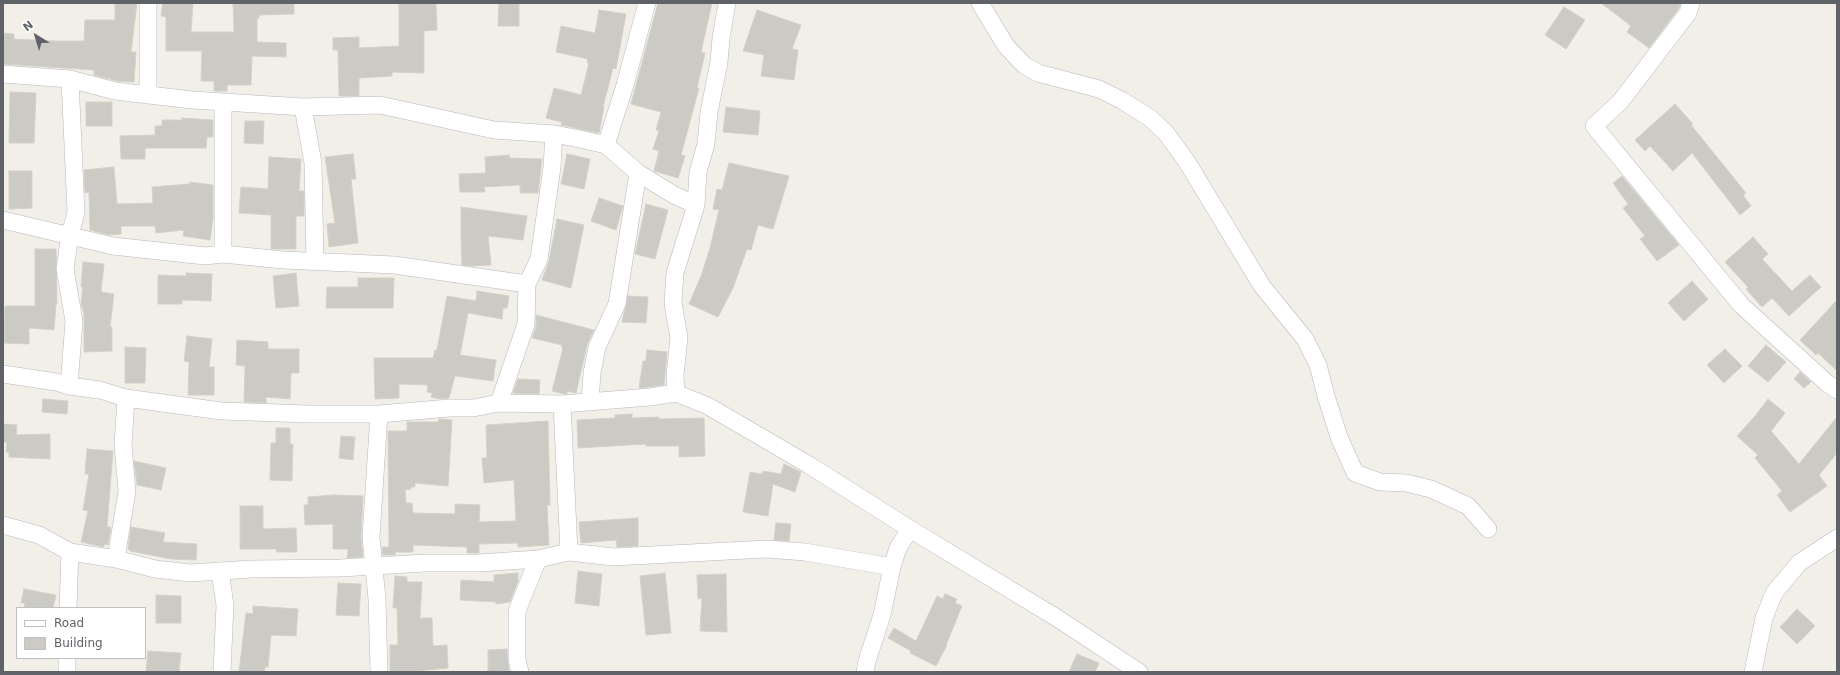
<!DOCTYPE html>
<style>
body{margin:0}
#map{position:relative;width:1840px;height:675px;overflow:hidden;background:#f1efe8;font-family:"DejaVu Sans",sans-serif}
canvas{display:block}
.frame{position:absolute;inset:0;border:4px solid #5f6368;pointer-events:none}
.legend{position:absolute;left:16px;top:607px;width:130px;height:52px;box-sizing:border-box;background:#fff;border:1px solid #bfc1c3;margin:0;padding:5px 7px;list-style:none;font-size:12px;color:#5f6368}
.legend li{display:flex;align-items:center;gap:8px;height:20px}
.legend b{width:20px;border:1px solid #bfc1c3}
.north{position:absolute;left:16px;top:16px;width:40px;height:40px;-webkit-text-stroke:3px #fff;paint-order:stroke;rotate:322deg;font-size:11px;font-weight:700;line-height:16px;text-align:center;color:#5f6368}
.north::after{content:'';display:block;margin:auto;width:14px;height:18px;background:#5f6368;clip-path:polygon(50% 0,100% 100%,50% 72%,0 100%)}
</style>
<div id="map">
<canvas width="1840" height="675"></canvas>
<div class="frame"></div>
<ul class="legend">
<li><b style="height:5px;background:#fff"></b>Road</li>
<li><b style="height:11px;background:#cccac5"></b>Building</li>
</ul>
<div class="north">N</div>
</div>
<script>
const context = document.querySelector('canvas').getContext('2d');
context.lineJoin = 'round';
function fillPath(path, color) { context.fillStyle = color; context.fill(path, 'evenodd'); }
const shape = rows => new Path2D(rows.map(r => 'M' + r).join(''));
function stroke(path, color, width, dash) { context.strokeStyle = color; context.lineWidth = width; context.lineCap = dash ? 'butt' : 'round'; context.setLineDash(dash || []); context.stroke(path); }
const building = shape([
 [115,3,137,3,131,52,136,52,134,82,117,81,94,75,94,70,3,64,3,33,14,34,14,39,54,41,84,41,85,20,115,20,115,3],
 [163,3,193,3,191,32,234,32,233,3,294,3,294,14,259,15,259,18,257,18,257,42,286,43,286,57,252,56,251,85,227,85,227,91,214,91,214,81,201,81,202,51,166,51,166,17,161,16,163,3],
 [399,3,436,3,437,30,424,31,424,73,392,72,392,76,359,78,359,96,339,96,338,50,333,50,333,38,359,37,359,48,399,46,399,3],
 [499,3,519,3,519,26,498,26,499,3],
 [658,3,712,3,701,52,705,53,697,88,699,88,681,155,685,156,678,178,654,171,659,151,653,149,659,131,656,130,661,112,631,104,658,3],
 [1601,3,1681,3,1679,8,1649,48,1627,32,1631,26,1601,3],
 [1564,7,1585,20,1566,49,1545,35,1564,7],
 [599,10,626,14,616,69,613,68,603,107,604,107,599,133,561,125,562,122,546,118,554,88,581,95,589,63,587,63,588,59,556,52,561,26,595,33,599,10],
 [757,10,801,25,792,49,798,50,794,80,761,76,764,55,743,51,757,10],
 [10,92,36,93,34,143,9,143,10,92],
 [86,102,112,102,112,126,86,126,86,102],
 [1675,104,1693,124,1691,125,1746,193,1743,195,1751,206,1740,215,1692,153,1673,171,1650,146,1645,151,1635,140,1675,104],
 [726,107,760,111,758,135,723,132,726,107],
 [182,118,213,120,213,137,207,137,206,148,145,148,145,159,121,159,120,136,155,135,155,126,162,126,162,120,182,120,182,118],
 [245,121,264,121,263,144,244,143,245,121],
 [353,154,356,179,351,179,358,243,329,247,327,224,335,223,325,157,353,154],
 [567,154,590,159,584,189,561,184,567,154],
 [509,155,510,158,542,159,538,193,520,193,520,185,484,187,485,192,460,192,459,174,486,173,485,157,509,155],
 [269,157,301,159,299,191,304,191,304,216,296,216,296,249,271,249,271,215,239,213,241,187,268,189,269,157],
 [729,163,789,176,773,229,758,225,751,250,747,249,733,288,718,317,689,304,701,276,710,248,719,210,713,209,717,189,722,190,729,163],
 [114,167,117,204,153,203,152,187,189,184,190,182,213,185,213,219,210,240,183,236,184,230,156,233,155,226,121,226,121,234,109,235,90,230,89,192,85,193,84,170,114,167],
 [9,171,32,171,32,208,9,209,9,171],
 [1622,176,1679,245,1657,261,1640,239,1645,236,1623,208,1628,204,1613,183,1622,176],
 [599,198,623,206,616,230,591,221,599,198],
 [646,204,668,210,655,259,635,254,646,204],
 [461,207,527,216,523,240,488,236,491,265,473,266,462,265,461,239,461,207],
 [557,219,584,225,571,288,542,280,549,261,557,219],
 [1753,237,1768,254,1762,259,1792,291,1810,275,1821,287,1789,316,1772,298,1762,307,1746,289,1748,287,1725,262,1753,237],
 [35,249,56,249,57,304,56,304,54,330,29,328,29,344,4,343,5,306,35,306,35,249],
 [83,262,104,264,101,292,114,294,110,327,112,327,112,351,84,352,84,314,81,303,83,287,81,287,83,262],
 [186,273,212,274,211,301,182,300,182,304,158,304,158,275,186,276,186,273],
 [296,273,299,306,276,308,273,276,296,273],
 [358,278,394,278,393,308,326,308,327,287,358,287,358,278],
 [1692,281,1708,299,1684,321,1668,303,1692,281],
 [477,291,509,296,507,308,503,308,502,319,468,313,460,355,496,360,493,381,455,376,449,398,439,399,431,397,432,393,427,392,428,385,399,384,399,398,375,399,374,358,433,358,435,350,437,350,447,296,476,301,477,291],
 [628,296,648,297,646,323,622,322,628,296],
 [1837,300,1837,371,1818,353,1816,355,1800,340,1837,300],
 [536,315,594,330,587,345,576,393,567,391,567,394,564,394,552,391,563,348,562,348,562,345,532,338,536,327,536,315],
 [187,336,212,339,209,367,214,367,214,395,188,395,189,362,184,361,187,336],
 [237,340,268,342,268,349,299,349,299,373,291,373,290,399,266,397,266,403,244,402,245,366,236,365,237,340],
 [1766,345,1786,362,1768,382,1748,366,1766,345],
 [125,347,146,348,145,383,125,383,125,347],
 [1725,349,1742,366,1724,383,1707,365,1725,349],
 [647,350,667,352,664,385,639,388,643,361,646,361,647,350],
 [1800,372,1811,382,1804,388,1794,379,1800,372],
 [518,379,540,380,539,394,513,393,518,379],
 [43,399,68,401,67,414,42,412,43,399],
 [1768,399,1785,413,1771,431,1799,464,1837,417,1837,453,1819,475,1827,486,1790,512,1777,495,1782,491,1755,458,1758,455,1737,436,1755,416,1768,399],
 [632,414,632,418,659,417,659,419,704,418,705,456,679,457,679,446,646,446,646,444,578,448,577,420,615,418,615,415,632,414],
 [439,419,452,420,448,486,415,483,415,487,411,487,411,489,405,490,406,503,412,503,413,513,455,514,455,504,480,505,479,522,516,521,514,480,484,483,482,458,487,458,486,425,548,421,550,505,547,505,549,545,518,547,518,543,479,544,479,553,467,553,467,547,413,545,413,552,395,552,395,555,383,555,382,547,389,547,388,431,407,431,407,422,438,422,439,419],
 [3,424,17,425,16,435,50,434,50,459,9,457,9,452,6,452,7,442,3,442,3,424],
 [276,428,290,428,290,444,293,444,292,481,270,480,271,443,276,443,276,428],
 [341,436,355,437,353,460,339,458,341,436],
 [87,449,113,451,107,527,111,527,108,545,104,544,104,547,81,542,88,511,83,510,89,474,85,474,87,449],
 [134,461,166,468,161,490,137,485,134,461],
 [784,464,801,472,795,492,773,484,768,516,743,512,750,472,762,474,763,471,781,474,784,464],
 [334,495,363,496,361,536,363,557,347,558,348,549,333,549,333,524,305,525,304,505,308,505,308,497,334,495],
 [240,506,263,506,263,529,296,528,297,552,277,552,276,549,240,549,240,506],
 [638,518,638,546,617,547,616,540,581,543,579,522,638,518],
 [776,523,791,524,789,541,774,540,776,523],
 [131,527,165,533,163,542,197,544,196,560,171,559,130,551,130,550,128,549,131,527],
 [578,571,602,574,599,606,575,603,578,571],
 [518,573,518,581,510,602,496,604,496,602,460,600,461,580,494,582,494,575,518,573],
 [665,573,671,633,646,635,640,576,665,573],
 [726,574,727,632,700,631,702,598,698,599,697,575,726,574],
 [395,576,407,577,407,582,422,582,420,618,432,618,433,646,447,645,448,668,417,671,390,671,390,645,398,645,397,608,393,608,395,576],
 [338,583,361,584,359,616,336,615,338,583],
 [24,589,56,595,53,608,24,608,25,603,21,603,24,589],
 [945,594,957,599,955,603,962,606,946,645,947,645,936,666,910,653,911,651,888,638,894,628,916,641,937,596,943,599,945,594],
 [156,595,181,596,181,623,156,623,156,595],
 [253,606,298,609,296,636,271,635,268,667,265,667,264,672,239,672,246,613,253,614,253,606],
 [1797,609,1815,626,1797,644,1780,627,1797,609],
 [507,649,509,672,488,672,488,650,507,649],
 [148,651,181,653,179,672,146,672,148,651],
 [1077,654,1099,663,1095,672,1069,672,1077,654]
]);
fillPath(building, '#cccac5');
stroke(building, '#d6d1c6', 1);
const street = shape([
 [980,3,1006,46,1024,65,1038,73,1099,89,1123,101,1150,118,1166,133,1187,162,1262,286,1305,339,1318,365,1326,396,1339,437,1355,473,1380,482,1406,483,1431,489,1468,506,1488,529],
 [1691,3,1688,13,1620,102,1594,126,1741,305,1827,383,1837,390],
 [3,74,70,79,115,91,192,100,303,107,380,105,494,130,554,134,580,139,606,145,638,173,674,195,696,205],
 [148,95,148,3],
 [223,102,223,254],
 [303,107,313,163,315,261],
 [606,145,625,85,647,3],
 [3,220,113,246,205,256,223,254,283,260,394,265,527,284],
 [3,374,56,382,69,386,100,390,126,398,221,411,309,414,379,414,450,408,473,408,499,403,562,404,650,397,676,393,708,406,809,465,910,529,1057,618,1139,672],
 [69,386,74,321,65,269,70,235,76,212,70,79],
 [676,393,675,375,679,338,673,303,675,273,696,205,698,172,706,144,709,112,719,62,721,38,727,3],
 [590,402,592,373,597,347,617,304,638,173],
 [499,403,526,324,527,284,539,259,552,167,554,134],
 [562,404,569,552],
 [379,414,371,537,377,599,379,672],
 [3,525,39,535,70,552,116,559,155,569,190,573,252,569,341,568,425,563,479,563,538,559,569,552,613,557,767,549,805,552,892,567],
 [116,559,127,491,123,445,126,398],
 [220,571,225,605,222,672],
 [68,608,70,552],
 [67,658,67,672],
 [520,672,517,660,517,611,538,559],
 [865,672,867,661,882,615,892,567,898,548,910,529],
 [1753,672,1764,618,1774,593,1799,563,1837,538]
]);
stroke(street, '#b5b8bc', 18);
stroke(street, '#fff', 17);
</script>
